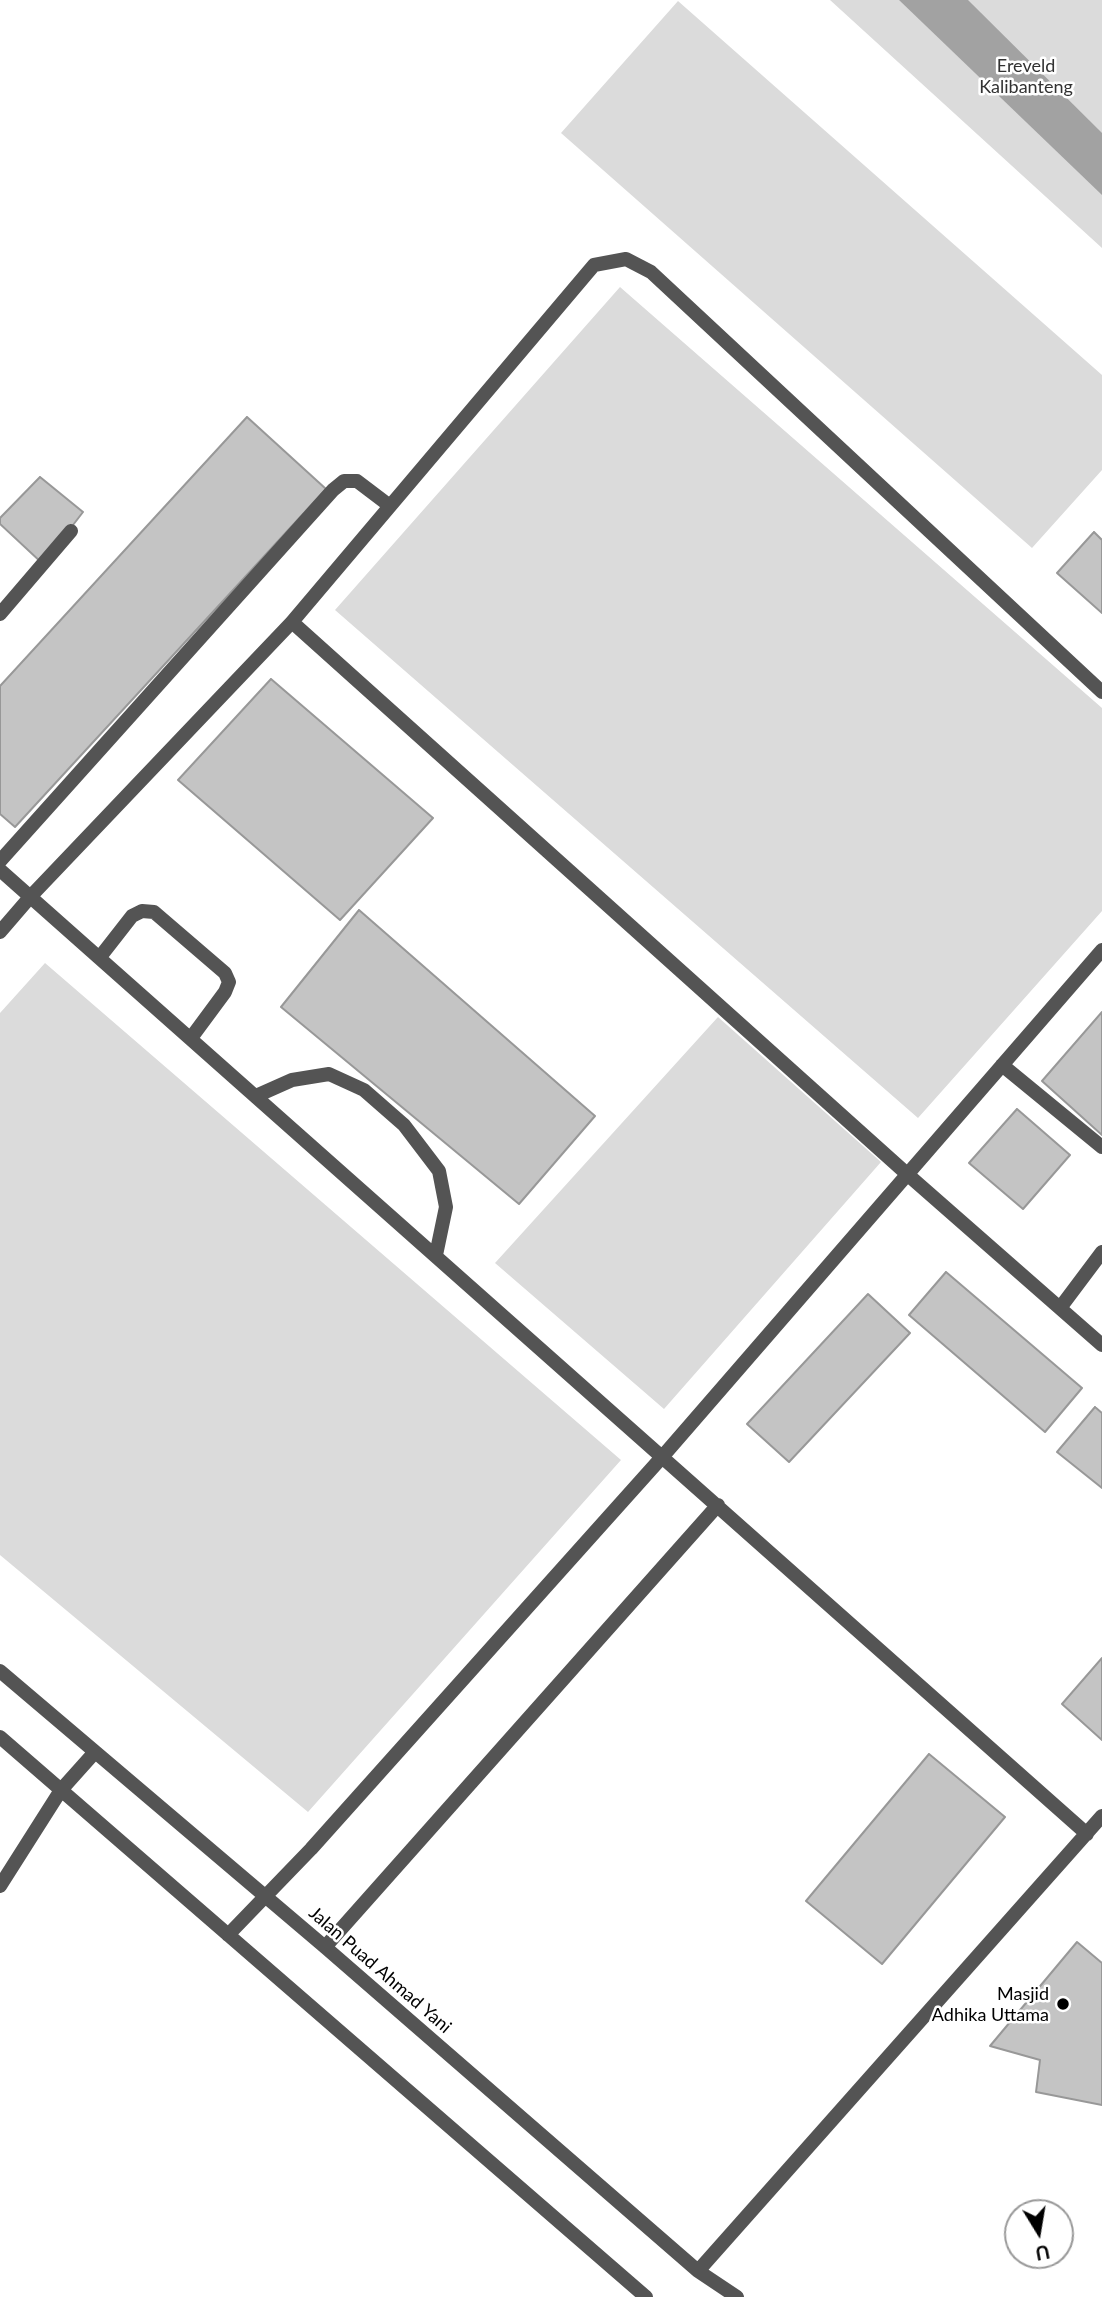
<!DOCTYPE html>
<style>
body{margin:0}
#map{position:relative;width:1102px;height:2297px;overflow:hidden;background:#fff;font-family:Lato,sans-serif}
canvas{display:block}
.north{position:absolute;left:1004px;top:2199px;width:70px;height:70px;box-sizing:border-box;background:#fff;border:2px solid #999;border-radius:50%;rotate:169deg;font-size:19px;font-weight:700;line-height:28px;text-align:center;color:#000}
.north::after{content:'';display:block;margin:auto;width:24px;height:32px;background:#000;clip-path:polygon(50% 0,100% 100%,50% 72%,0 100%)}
</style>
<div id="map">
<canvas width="1102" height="2297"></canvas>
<div class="north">U</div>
</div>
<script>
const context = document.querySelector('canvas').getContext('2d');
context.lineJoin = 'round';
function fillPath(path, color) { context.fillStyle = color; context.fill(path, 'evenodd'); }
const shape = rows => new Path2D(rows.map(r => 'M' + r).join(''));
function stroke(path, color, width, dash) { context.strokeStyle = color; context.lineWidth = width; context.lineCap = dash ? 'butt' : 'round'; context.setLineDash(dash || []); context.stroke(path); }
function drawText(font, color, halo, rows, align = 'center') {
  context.font = font + ' Lato,sans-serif'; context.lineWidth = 5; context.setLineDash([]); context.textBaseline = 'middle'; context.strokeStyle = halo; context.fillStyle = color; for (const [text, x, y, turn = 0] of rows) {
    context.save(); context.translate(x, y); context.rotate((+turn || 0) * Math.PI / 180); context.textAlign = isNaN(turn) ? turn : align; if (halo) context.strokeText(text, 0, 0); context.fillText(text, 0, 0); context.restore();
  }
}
fillPath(shape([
 [830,0,1102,0,1102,248],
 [678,1,1102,375,1102,470,1032,548,561,133],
 [620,287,1102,708,1102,911,918,1118,335,610],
 [45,963,621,1460,308,1812,0,1555,0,1013],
 [718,1017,881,1162,664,1409,495,1263]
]), '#dbdbdb');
fillPath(shape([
 [899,0,968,0,1102,133,1102,195]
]), '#a2a2a2');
const building = shape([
 [247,417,326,489,15,827,0,814,0,686,247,417],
 [40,477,83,512,43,564,0,524,0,518,40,477],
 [1094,532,1102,540,1102,613,1057,573,1094,532],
 [271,679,433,818,340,920,178,780,271,679],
 [359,910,595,1116,519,1204,281,1007,359,910],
 [1102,1012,1102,1135,1042,1081,1102,1012],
 [1017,1109,1070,1155,1023,1209,969,1163,1017,1109],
 [946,1272,1082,1388,1045,1432,909,1315,946,1272],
 [868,1294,910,1333,789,1462,747,1424,868,1294],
 [1095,1407,1102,1413,1102,1488,1057,1452,1095,1407],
 [1102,1658,1102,1740,1062,1704,1102,1658],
 [929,1754,1005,1817,882,1964,806,1901,929,1754],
 [1077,1942,1102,1963,1102,2105,1036,2092,1040,2060,990,2046,1077,1942]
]);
fillPath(building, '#c4c4c4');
stroke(building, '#989898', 2);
stroke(shape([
 [0,614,71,531],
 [292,622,907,1174,1102,1345],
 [0,861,333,490,344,481,357,481,390,506],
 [0,870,1087,1834],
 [0,932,31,896,292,622,594,265,626,259,651,272,1102,692],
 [100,957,132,916,142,911,154,912,225,973,229,982,225,992,191,1038],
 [1002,1065,1102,1147],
 [256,1096,292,1080,329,1074,364,1090,404,1125,439,1171,446,1207,436,1255],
 [1060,1308,1102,1252],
 [0,1671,325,1947,698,2271,737,2297],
 [0,1737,646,2297],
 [0,1886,61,1790,95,1752],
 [228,1935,311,1849,663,1456,1102,950],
 [325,1947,718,1505],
 [698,2271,1102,1816]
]), '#545454', 14);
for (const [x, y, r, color] of [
 [1063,2004,7,"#000"]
]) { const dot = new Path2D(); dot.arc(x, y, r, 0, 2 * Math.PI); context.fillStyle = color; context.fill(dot); stroke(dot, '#fff', 2.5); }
drawText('18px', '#323232', '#fff', [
 ["Ereveld",1026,66],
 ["Kalibanteng",1026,87]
]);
drawText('18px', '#000', '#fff', [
 ["Jalan Puad Ahmad Yani",380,1970,41]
]);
drawText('18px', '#000', '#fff', [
 ["Masjid",1049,1994],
 ["Adhika Uttama",1049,2015]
], 'right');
</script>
